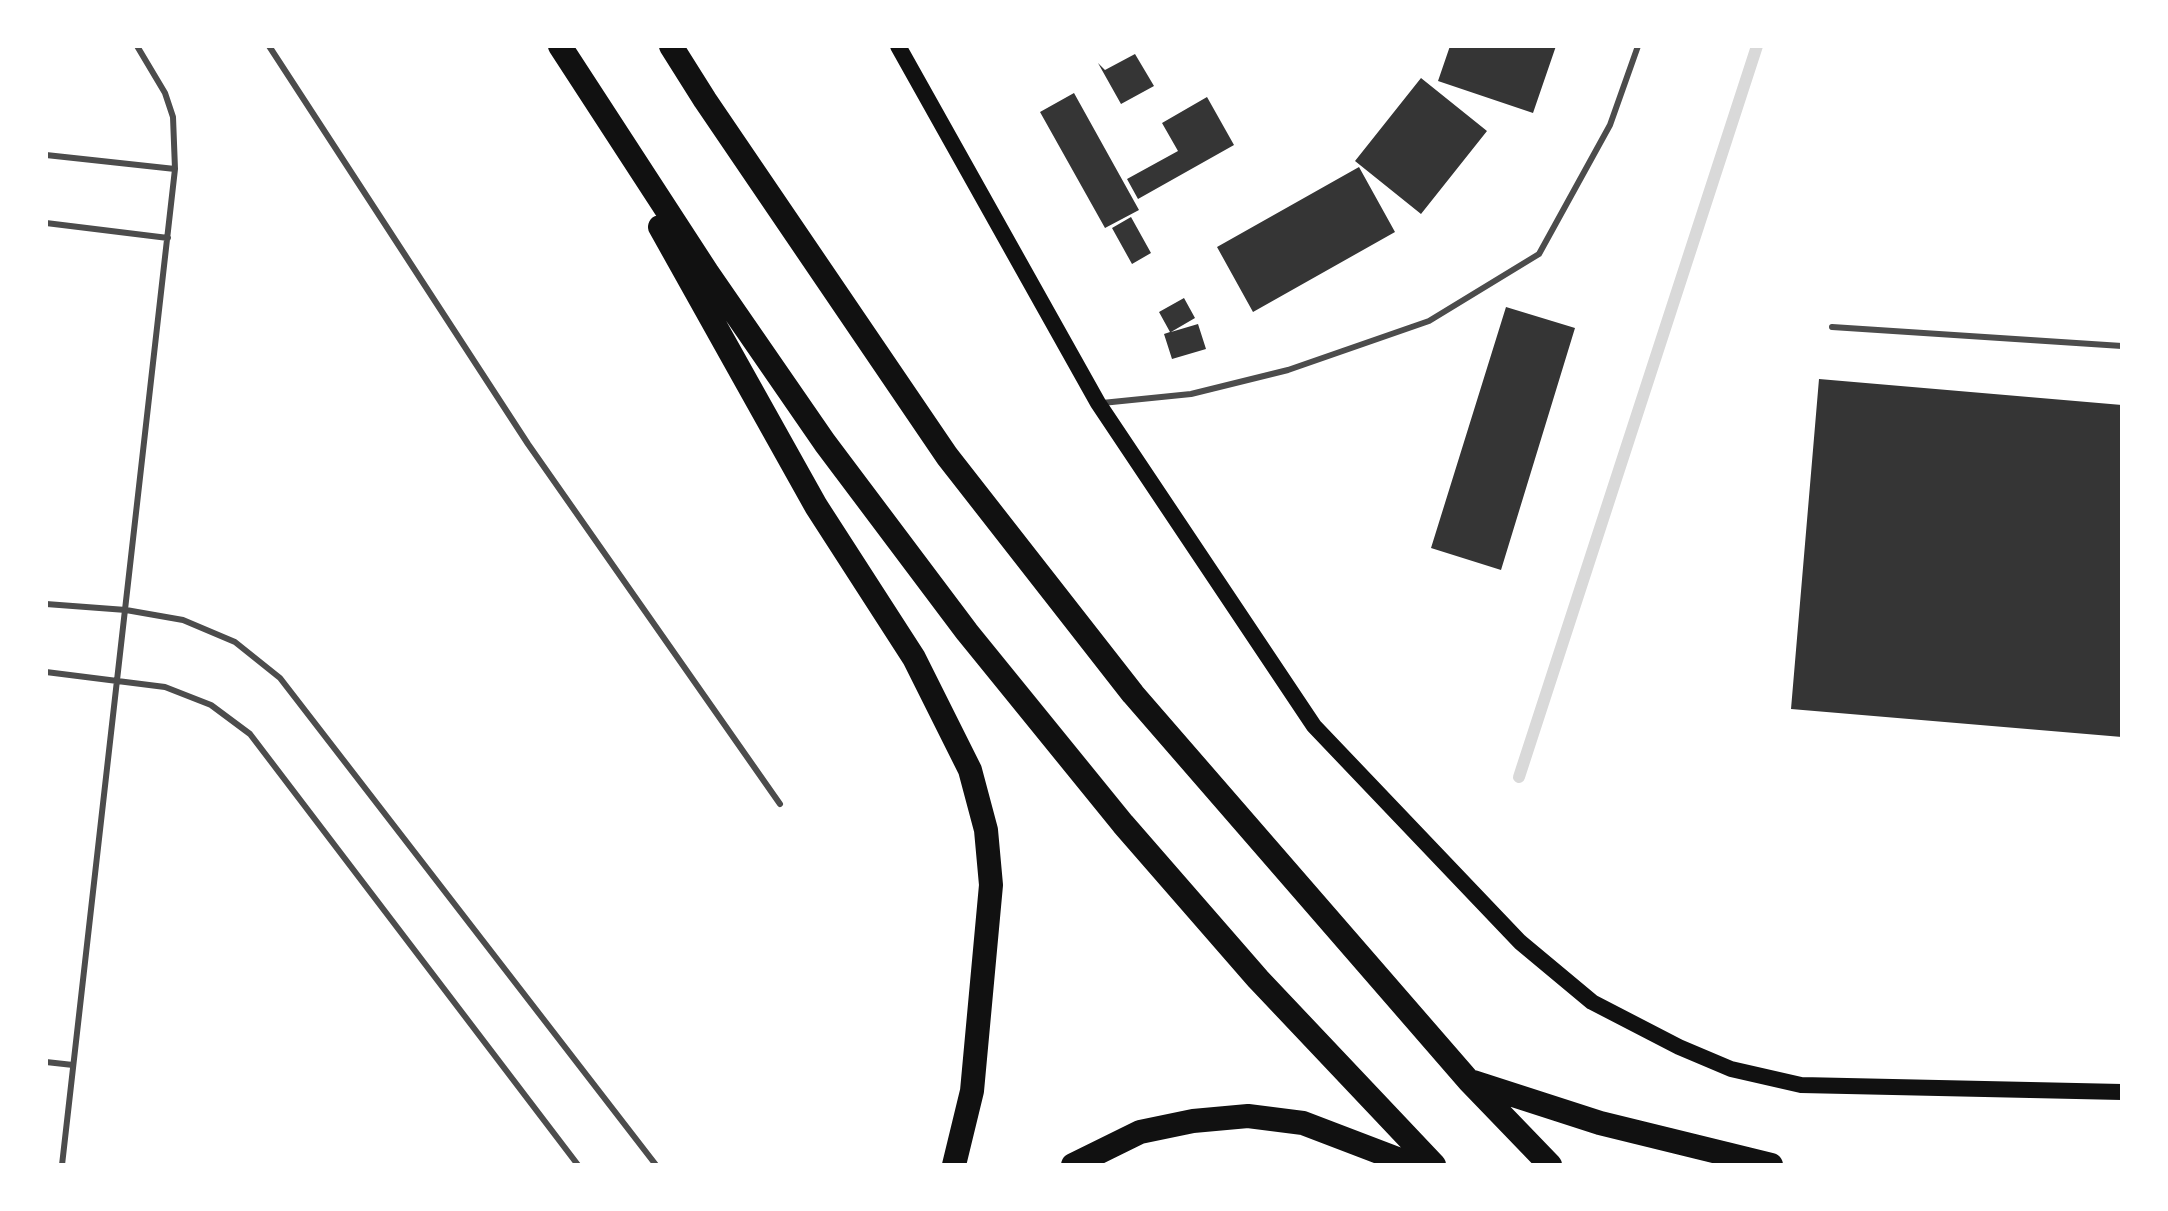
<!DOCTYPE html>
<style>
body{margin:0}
#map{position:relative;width:2168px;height:1211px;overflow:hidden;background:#fff;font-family:Helvetica,sans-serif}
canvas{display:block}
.frame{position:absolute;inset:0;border:48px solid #fff;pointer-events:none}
</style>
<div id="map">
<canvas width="2168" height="1211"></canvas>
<div class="frame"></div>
</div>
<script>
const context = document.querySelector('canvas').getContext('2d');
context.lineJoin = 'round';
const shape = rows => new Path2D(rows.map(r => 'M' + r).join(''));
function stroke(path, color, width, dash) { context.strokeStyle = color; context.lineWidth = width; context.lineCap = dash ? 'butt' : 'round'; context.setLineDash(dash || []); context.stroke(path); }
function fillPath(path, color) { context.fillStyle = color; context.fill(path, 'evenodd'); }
stroke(shape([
 [1519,777,1757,46]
]), '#d9d9d9', 12);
fillPath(shape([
 [1450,46,1556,46,1533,113,1438,81],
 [1135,54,1154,86,1121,104,1098,63,1105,70],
 [1421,78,1487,131,1421,214,1355,161],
 [1074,93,1139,210,1105,228,1040,112],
 [1207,97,1234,145,1138,199,1127,179,1178,151,1162,123],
 [1359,167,1395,232,1253,312,1217,247],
 [1131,217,1151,253,1132,264,1112,228],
 [1184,298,1195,318,1171,332,1198,324,1206,349,1172,359,1164,334,1170,332,1159,312],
 [1506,307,1575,328,1501,570,1431,548],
 [1819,379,2122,405,2122,737,1791,709]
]), '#353535');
stroke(shape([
 [269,46,528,444,780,804],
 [46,155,175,169],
 [46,223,168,238],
 [1832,327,2122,346],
 [1102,403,1191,394,1288,370,1429,321,1539,254,1610,125,1638,46],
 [46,604,126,610,183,620,235,642,280,678,656,1165],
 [46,672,165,687,211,705,250,734,578,1165],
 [46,1062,73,1065],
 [62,1165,175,169,173,117,165,93,137,46]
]), '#4c4c4c', 6);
stroke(shape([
 [898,46,1098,403,1314,726,1520,942,1592,1002,1679,1047,1731,1069,1801,1085,2122,1092]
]), '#111', 16);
stroke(shape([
 [560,46,707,272,825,443,967,632,1123,824,1258,979,1434,1165],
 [671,46,705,100,947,456,1133,694,1469,1081,1550,1165],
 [660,227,816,506,914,658,970,770,986,830,991,885,972,1091,954,1165],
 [1473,1082,1600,1123,1771,1165],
 [1073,1165,1140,1132,1193,1121,1248,1116,1303,1123,1413,1165]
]), '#111', 24);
</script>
